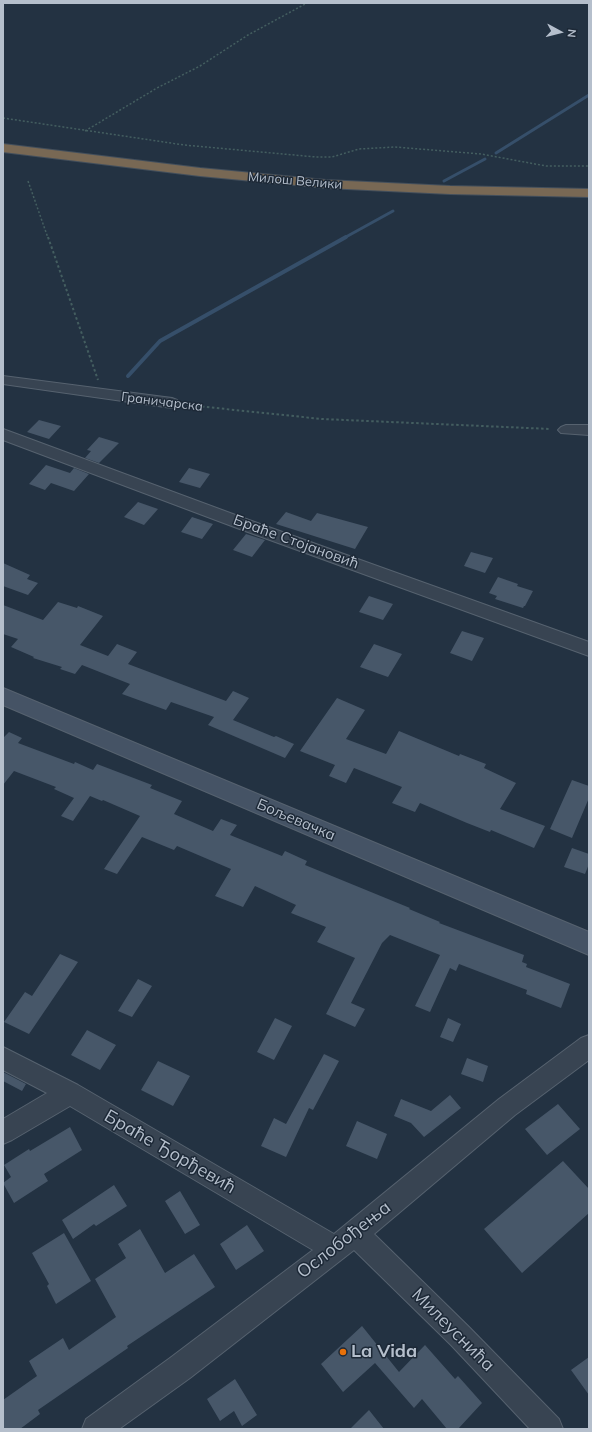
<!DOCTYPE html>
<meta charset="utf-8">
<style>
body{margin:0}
#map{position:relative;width:592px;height:1432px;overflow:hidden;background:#233242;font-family:Mulish,sans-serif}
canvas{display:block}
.frame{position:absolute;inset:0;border:4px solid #b5bfcc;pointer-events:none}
.north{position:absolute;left:540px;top:12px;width:40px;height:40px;-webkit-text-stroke:3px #1d2937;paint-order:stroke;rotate:97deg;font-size:11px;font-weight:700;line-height:16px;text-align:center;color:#b5bfcc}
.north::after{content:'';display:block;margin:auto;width:14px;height:18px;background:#b5bfcc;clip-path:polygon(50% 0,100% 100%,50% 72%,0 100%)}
</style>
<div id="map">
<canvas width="592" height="1432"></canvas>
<div class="frame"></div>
<div class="north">N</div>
</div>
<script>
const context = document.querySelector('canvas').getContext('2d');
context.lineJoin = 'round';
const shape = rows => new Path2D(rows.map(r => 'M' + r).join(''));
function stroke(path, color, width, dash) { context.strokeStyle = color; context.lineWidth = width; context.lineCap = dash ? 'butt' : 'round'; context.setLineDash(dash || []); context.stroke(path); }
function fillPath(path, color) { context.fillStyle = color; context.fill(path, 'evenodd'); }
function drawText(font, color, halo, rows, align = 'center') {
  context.font = font + ' Mulish,sans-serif'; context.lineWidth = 3; context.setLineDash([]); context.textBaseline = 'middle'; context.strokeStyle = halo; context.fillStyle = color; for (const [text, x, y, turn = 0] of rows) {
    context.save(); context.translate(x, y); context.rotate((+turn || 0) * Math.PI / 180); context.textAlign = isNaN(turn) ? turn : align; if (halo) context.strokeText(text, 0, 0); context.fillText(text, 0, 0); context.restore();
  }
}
stroke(shape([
 [496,153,589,95],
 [444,181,485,159],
 [344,238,393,211]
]), '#364f6a', 3);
stroke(shape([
 [128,376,160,341,346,237]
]), '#364f6a', 4);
fillPath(shape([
 [39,420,61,426,49,439,27,432],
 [99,437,119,443,99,463,85,458,91,451,87,450],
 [46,465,70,473,74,468,89,474,74,491,51,483,45,490,29,484],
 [189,468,210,474,200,488,179,482],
 [138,502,158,509,144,525,124,517],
 [286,512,311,521,317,513,368,527,355,549,276,524],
 [192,517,213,524,202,539,181,532],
 [246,534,265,540,252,557,233,550],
 [471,552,493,558,485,573,464,566],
 [3,563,30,575,27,579,38,583,28,595,3,586],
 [498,577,518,584,517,586,533,591,525,606,524,606,523,608,495,599,497,596,489,593],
 [369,596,393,604,383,620,359,612],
 [58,602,77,608,78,606,103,616,80,645,108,656,117,644,137,652,128,664,226,701,233,691,249,698,233,720,274,737,276,736,294,744,285,758,208,725,214,717,171,702,166,710,122,694,130,684,82,665,75,674,60,669,62,667,33,658,34,657,11,647,18,639,3,634,3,605,43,620],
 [462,631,484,638,472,661,450,653],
 [374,644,402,654,388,677,360,667],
 [337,698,365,710,346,739,386,754,399,731,459,756,460,754,486,764,484,768,516,783,500,809,545,826,534,848,491,830,490,832,467,823,420,803,415,812,392,803,402,787,354,768,346,783,329,776,335,765,300,751],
 [9,732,22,738,18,743,74,764,75,762,93,770,97,764,152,785,150,788,182,801,174,814,213,831,221,819,237,825,230,835,282,856,285,851,307,861,305,865,410,908,409,909,440,922,439,923,524,955,522,962,527,964,526,967,570,984,561,1008,526,994,527,990,459,964,456,971,450,968,430,1012,415,1006,440,955,390,935,382,943,351,1003,365,1009,355,1027,326,1014,355,958,317,942,326,927,291,913,296,905,255,886,243,907,215,896,231,869,177,846,174,850,142,837,117,874,104,869,140,816,103,800,102,801,90,796,73,821,61,816,74,798,54,789,56,787,14,771,3,785,3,738],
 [572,780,589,786,589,798,572,838,550,829],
 [572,848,589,854,589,864,585,874,564,867],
 [60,954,78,962,29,1034,4,1022,25,992,32,996],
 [138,979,152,986,132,1017,118,1011],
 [275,1018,292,1026,274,1060,257,1052],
 [448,1018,461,1024,453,1042,440,1037],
 [87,1030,116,1045,100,1070,71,1055],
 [324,1054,339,1061,313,1110,309,1108,286,1157,261,1146,274,1118,286,1124],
 [467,1058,488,1066,483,1082,461,1074],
 [158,1061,190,1076,173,1106,141,1090],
 [3,1072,26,1084,22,1091,3,1081],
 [450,1095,461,1108,424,1137,411,1123,394,1116,401,1099,431,1111],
 [558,1104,580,1129,547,1155,525,1129],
 [357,1121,387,1134,377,1159,346,1146],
 [70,1127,82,1150,44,1174,48,1181,14,1203,3,1183,11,1177,4,1165,29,1149,30,1151],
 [563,1161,589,1189,589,1213,522,1273,484,1229],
 [114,1185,127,1206,96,1226,94,1224,73,1239,62,1220],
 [180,1191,200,1225,185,1234,165,1201],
 [247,1225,264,1251,236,1270,220,1244],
 [140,1229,165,1273,194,1254,215,1287,127,1346,128,1348,38,1410,40,1414,20,1429,3,1429,3,1400,37,1376,29,1361,63,1338,69,1350,116,1317,95,1279,126,1258,118,1244],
 [64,1233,91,1281,56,1304,47,1286,49,1284,32,1253],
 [362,1326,399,1372,425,1345,455,1379,458,1376,482,1403,458,1429,447,1429,422,1399,414,1408,375,1363,343,1392,321,1364],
 [589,1357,589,1395,571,1370],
 [235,1379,257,1415,242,1426,234,1411,220,1421,207,1399],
 [369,1410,384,1429,350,1429]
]), '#475769');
const street = shape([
 [3,376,172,398,177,400,180,403,177,406,172,408,3,384,3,376],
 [566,425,589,425,589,435,561,433,558,430,561,427,566,425],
 [3,429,249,520,589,642,589,656,237,528,3,440,3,429],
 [589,1035,589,1060,515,1115,374,1234,469,1327,559,1419,563,1429,530,1429,451,1345,354,1250,190,1378,119,1429,82,1429,86,1419,170,1358,313,1250,70,1106,12,1140,3,1144,3,1119,47,1093,3,1070,3,1047,78,1085,334,1234,499,1099,581,1038,589,1035]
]);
const secondary = shape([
 [3,688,589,932,589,955,3,705,3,688]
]);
const highway = shape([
 [3,144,200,168,326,180,450,186,589,189,589,197,450,194,326,188,200,176,3,152,3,144]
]);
stroke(street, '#56626f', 2);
stroke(secondary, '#56626f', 2);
stroke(highway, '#434f5c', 2);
stroke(shape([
 [3,118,184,145,316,157,332,157,359,149,395,147,481,154,546,166,589,166],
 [85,131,157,88,200,66,248,35,307,3],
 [28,181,48,238]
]), '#445e60', 1.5, [2, 2]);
stroke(shape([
 [48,237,98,380],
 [187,405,322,419,551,429]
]), '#445e60', 2, [2.5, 2.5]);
fillPath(street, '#384452');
fillPath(secondary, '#455365');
fillPath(highway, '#786854');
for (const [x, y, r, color] of [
 [343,1352,4,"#e8710a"]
]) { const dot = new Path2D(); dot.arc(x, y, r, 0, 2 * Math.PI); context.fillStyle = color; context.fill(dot); stroke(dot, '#1d2937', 1.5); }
drawText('13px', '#b5bfcc', '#1d2937', [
 ["Милош Велики",295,181,5],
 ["Граничарска",162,402,7]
]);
drawText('15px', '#b5bfcc', '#1d2937', [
 ["Браће Стојановић",296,542,20],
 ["Бољевачка",296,820,23]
]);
drawText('18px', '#b5bfcc', '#1d2937', [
 ["Браће Ђорђевић",170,1152,30],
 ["Ослобођења",344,1240,-38],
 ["Милеуснића",453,1330,45]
]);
drawText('bold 18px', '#b5bfcc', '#1d2937', [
 ["La Vida",351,1352]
], 'left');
</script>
